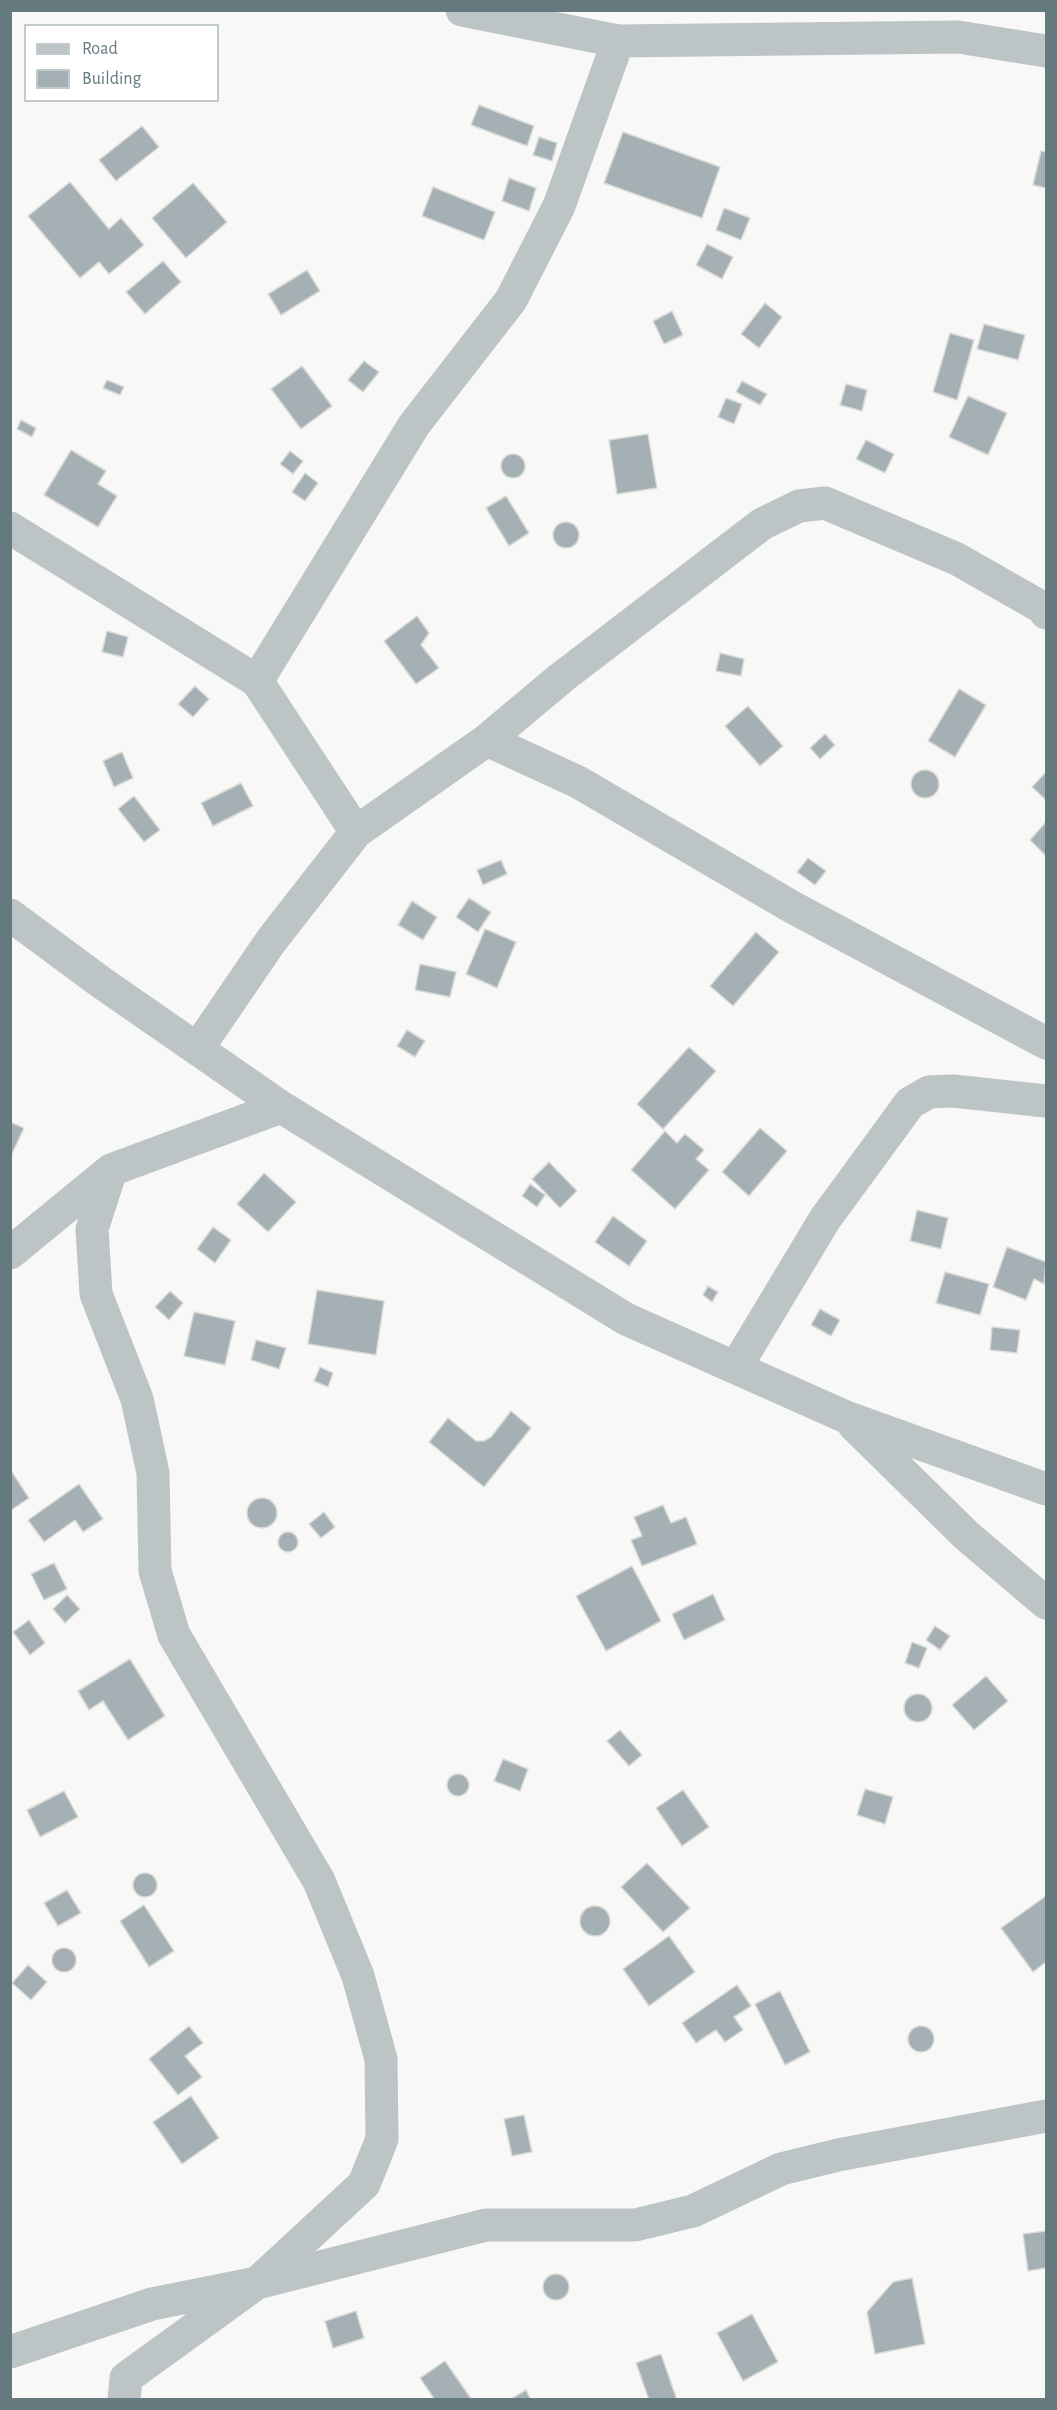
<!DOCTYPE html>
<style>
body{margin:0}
#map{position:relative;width:1057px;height:2410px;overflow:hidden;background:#f8f8f6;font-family:"Alegreya Sans",sans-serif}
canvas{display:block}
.frame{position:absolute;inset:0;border:12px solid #657a7f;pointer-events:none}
.legend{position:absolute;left:24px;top:24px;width:195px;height:78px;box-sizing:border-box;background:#fff;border:2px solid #c1cacc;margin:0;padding:8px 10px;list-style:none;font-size:18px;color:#657a7f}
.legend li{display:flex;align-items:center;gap:12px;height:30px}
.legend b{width:30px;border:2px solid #c1cacc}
</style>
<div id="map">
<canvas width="1057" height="2410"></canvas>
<div class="frame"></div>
<ul class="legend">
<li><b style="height:8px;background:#bdc4c5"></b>Road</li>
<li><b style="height:16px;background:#a4b0b3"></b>Building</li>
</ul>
</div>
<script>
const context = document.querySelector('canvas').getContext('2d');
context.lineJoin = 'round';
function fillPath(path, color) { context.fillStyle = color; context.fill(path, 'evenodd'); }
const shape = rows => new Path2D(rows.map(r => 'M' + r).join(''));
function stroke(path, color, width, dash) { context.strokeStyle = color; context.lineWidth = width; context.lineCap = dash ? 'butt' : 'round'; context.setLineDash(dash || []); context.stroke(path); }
const building = shape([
 [479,105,534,126,527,146,471,125,479,105],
 [142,126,159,147,116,181,99,160,142,126],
 [623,132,720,167,702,218,604,183,623,132],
 [539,137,557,143,552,161,533,155,539,137],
 [1041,151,1046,152,1046,188,1033,185,1041,151],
 [509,178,536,188,529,211,502,201,509,178],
 [70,182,109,229,121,218,144,245,109,274,99,262,80,278,28,216,70,182],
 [193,183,227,222,186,258,152,218,193,183],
 [433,187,495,212,484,240,422,216,433,187],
 [724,208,750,218,741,240,716,230,724,208],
 [707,244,733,257,722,279,696,265,707,244],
 [163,261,181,282,145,314,126,292,163,261],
 [307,270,320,291,281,315,268,294,307,270],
 [765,303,782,317,759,348,741,334,765,303],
 [672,311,683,335,664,344,653,321,672,311],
 [984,324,1025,335,1018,360,977,349,984,324],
 [950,333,974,340,957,400,933,392,950,333],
 [364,361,379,372,363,392,348,380,364,361],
 [302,366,332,406,301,429,271,389,302,366],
 [107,380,124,387,120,395,103,388,107,380],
 [742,381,767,394,760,405,736,392,742,381],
 [846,384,867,390,862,411,840,405,846,384],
 [968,396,1007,413,988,455,949,437,968,396],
 [726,398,742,404,734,424,718,417,726,398],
 [21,420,36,428,32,437,17,429,21,420],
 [648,434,657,488,617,494,609,440,648,434],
 [866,440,894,454,885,473,856,459,866,440],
 [71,450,106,471,98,484,117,496,98,527,44,495,71,450],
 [290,451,303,461,293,474,280,464,290,451],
 '501 466a12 12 0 1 1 24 0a12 12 0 1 1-24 0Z',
 [305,473,318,483,305,501,292,492,305,473],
 [506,496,529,533,509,546,486,508,506,496],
 '553 535a13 13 0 1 1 26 0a13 13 0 1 1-26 0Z',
 [417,616,429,633,421,645,439,668,416,684,384,641,417,616],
 [107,631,128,637,123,657,102,652,107,631],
 [720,653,744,659,741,676,716,671,720,653],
 [195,686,209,699,193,717,178,704,195,686],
 [959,689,986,705,955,757,928,741,959,689],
 [748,706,783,746,760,766,725,726,748,706],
 [825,734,835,745,820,759,810,748,825,734],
 [122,752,133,778,114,787,103,761,122,752],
 '911 784a14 14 0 1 1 28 0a14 14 0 1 1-28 0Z',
 [1046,772,1046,800,1032,787,1046,772],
 [241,783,253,806,213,826,201,803,241,783],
 [134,796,160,830,144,842,118,809,134,796],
 [1046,822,1046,856,1030,840,1046,822],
 [808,858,826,871,815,885,797,872,808,858],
 [501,860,507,874,483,885,477,870,501,860],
 [469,898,491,912,478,932,456,917,469,898],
 [412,901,437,917,423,940,398,925,412,901],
 [485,929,516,942,497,988,466,974,485,929],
 [756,932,779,952,733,1006,710,986,756,932],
 [420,964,456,972,450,997,415,990,420,964],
 [407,1030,425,1041,415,1057,397,1046,407,1030],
 [689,1047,716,1071,663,1129,637,1104,689,1047],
 [10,1122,24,1128,10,1158,10,1122],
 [760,1128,787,1151,749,1196,722,1172,760,1128],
 [665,1131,677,1143,685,1134,704,1150,696,1159,709,1170,675,1209,631,1170,665,1131],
 [549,1162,577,1191,560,1208,532,1179,549,1162],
 [264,1173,296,1202,268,1232,237,1204,264,1173],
 [530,1184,545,1195,537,1207,522,1196,530,1184],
 [917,1210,948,1218,941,1249,910,1241,917,1210],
 [613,1216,647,1241,629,1266,595,1242,613,1216],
 [213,1227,231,1240,215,1263,197,1249,213,1227],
 [1007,1247,1046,1262,1044,1284,1034,1279,1026,1300,993,1287,1007,1247],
 [945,1272,989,1284,980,1315,936,1303,945,1272],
 [708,1286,718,1292,712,1302,703,1295,708,1286],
 [317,1290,384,1301,376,1355,308,1344,317,1290],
 [170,1291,183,1303,169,1320,155,1307,170,1291],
 [820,1309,840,1320,831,1336,811,1325,820,1309],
 [194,1312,235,1321,225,1365,184,1356,194,1312],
 [992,1327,1020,1330,1017,1353,990,1350,992,1327],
 [256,1340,286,1348,279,1369,251,1360,256,1340],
 [320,1367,333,1373,328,1387,314,1381,320,1367],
 [511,1411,531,1428,484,1487,429,1442,448,1418,476,1441,484,1441,491,1437,511,1411],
 [10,1469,29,1498,10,1511,10,1469],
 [79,1484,103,1519,83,1532,75,1520,44,1542,28,1520,79,1484],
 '247 1513a15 15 0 1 1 30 0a15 15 0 1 1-30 0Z',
 [663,1505,671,1523,686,1517,697,1544,642,1566,631,1540,642,1536,634,1517,663,1505],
 [324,1512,335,1527,321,1538,309,1524,324,1512],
 '278 1542a10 10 0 1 1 20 0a10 10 0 1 1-20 0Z',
 [54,1563,67,1589,44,1600,31,1574,54,1563],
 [632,1566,661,1621,606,1651,576,1596,632,1566],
 [713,1594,725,1620,684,1640,672,1614,713,1594],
 [67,1595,80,1609,65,1623,53,1609,67,1595],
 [29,1620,45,1643,30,1655,13,1632,29,1620],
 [935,1626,950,1636,940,1650,926,1640,935,1626],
 [912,1642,927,1648,919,1668,905,1663,912,1642],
 [130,1659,165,1716,128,1740,103,1701,89,1710,78,1691,130,1659],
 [986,1676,1008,1701,974,1730,952,1705,986,1676],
 '904 1708a14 14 0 1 1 28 0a14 14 0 1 1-28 0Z',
 [620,1730,642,1755,629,1766,607,1741,620,1730],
 [503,1759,528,1769,520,1791,494,1781,503,1759],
 '447 1785a11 11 0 1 1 22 0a11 11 0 1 1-22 0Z',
 [865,1789,893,1797,885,1824,857,1815,865,1789],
 [683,1790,709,1827,682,1846,656,1808,683,1790],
 [64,1791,78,1817,40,1837,27,1810,64,1791],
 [647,1863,690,1908,663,1932,621,1887,647,1863],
 '133 1885a12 12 0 1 1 24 0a12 12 0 1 1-24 0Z',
 [67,1890,81,1913,58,1926,44,1903,67,1890],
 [1046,1896,1046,1962,1033,1972,1001,1928,1046,1896],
 [144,1905,174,1951,149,1967,120,1921,144,1905],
 '580 1921a15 15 0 1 1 30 0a15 15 0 1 1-30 0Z',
 [669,1936,695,1972,649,2006,623,1969,669,1936],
 '52 1960a12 12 0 1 1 24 0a12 12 0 1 1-24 0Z',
 [28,1965,47,1982,31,2000,12,1983,28,1965],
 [737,1985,751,2006,734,2017,743,2030,725,2042,716,2030,696,2043,682,2023,737,1985],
 [780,1991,810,2052,785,2065,755,2004,780,1991],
 '908 2039a13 13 0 1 1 26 0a13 13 0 1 1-26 0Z',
 [189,2026,203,2043,185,2056,202,2077,178,2095,149,2059,189,2026],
 [191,2096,219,2138,182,2164,153,2122,191,2096],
 [524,2115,532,2152,512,2156,504,2119,524,2115],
 [1046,2231,1046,2268,1028,2271,1023,2234,1046,2231],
 '543 2287a13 13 0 1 1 26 0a13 13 0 1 1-26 0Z',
 [912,2278,925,2344,875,2354,867,2312,893,2282,912,2278],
 [356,2311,364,2338,333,2348,325,2321,356,2311],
 [752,2314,778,2362,743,2381,717,2333,752,2314],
 [661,2354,677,2400,649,2400,636,2363,661,2354],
 [445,2361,472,2400,435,2400,420,2378,445,2361],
 [526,2390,531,2400,509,2400,526,2390]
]);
fillPath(building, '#a4b0b3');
stroke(building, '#dadad8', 1.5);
stroke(shape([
 [618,41,958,37,1046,51],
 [10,528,257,681,356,832,271,941,198,1048],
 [257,681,414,425,511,300,559,206,618,41,462,10],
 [487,740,578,782,792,907,1046,1043],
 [356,832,487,740,561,678,762,524,799,506,825,503,957,559,1043,608,1046,613],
 [10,915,102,983,281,1107,626,1319,846,1417,1046,1489],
 [111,1170,92,1229,96,1294,137,1399,153,1473,155,1571,174,1635,319,1881,358,1976,381,2059,382,2139,364,2184,257,2283,126,2378,124,2400],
 [10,1253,111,1170,281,1107],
 [736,1367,825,1219,910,1103,929,1092,953,1091,1046,1101],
 [854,1425,966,1535,1046,1603],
 [10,2352,152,2304,257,2283,486,2225,635,2225,693,2211,781,2169,838,2155,1046,2116]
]), '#bdc4c5', 33);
</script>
